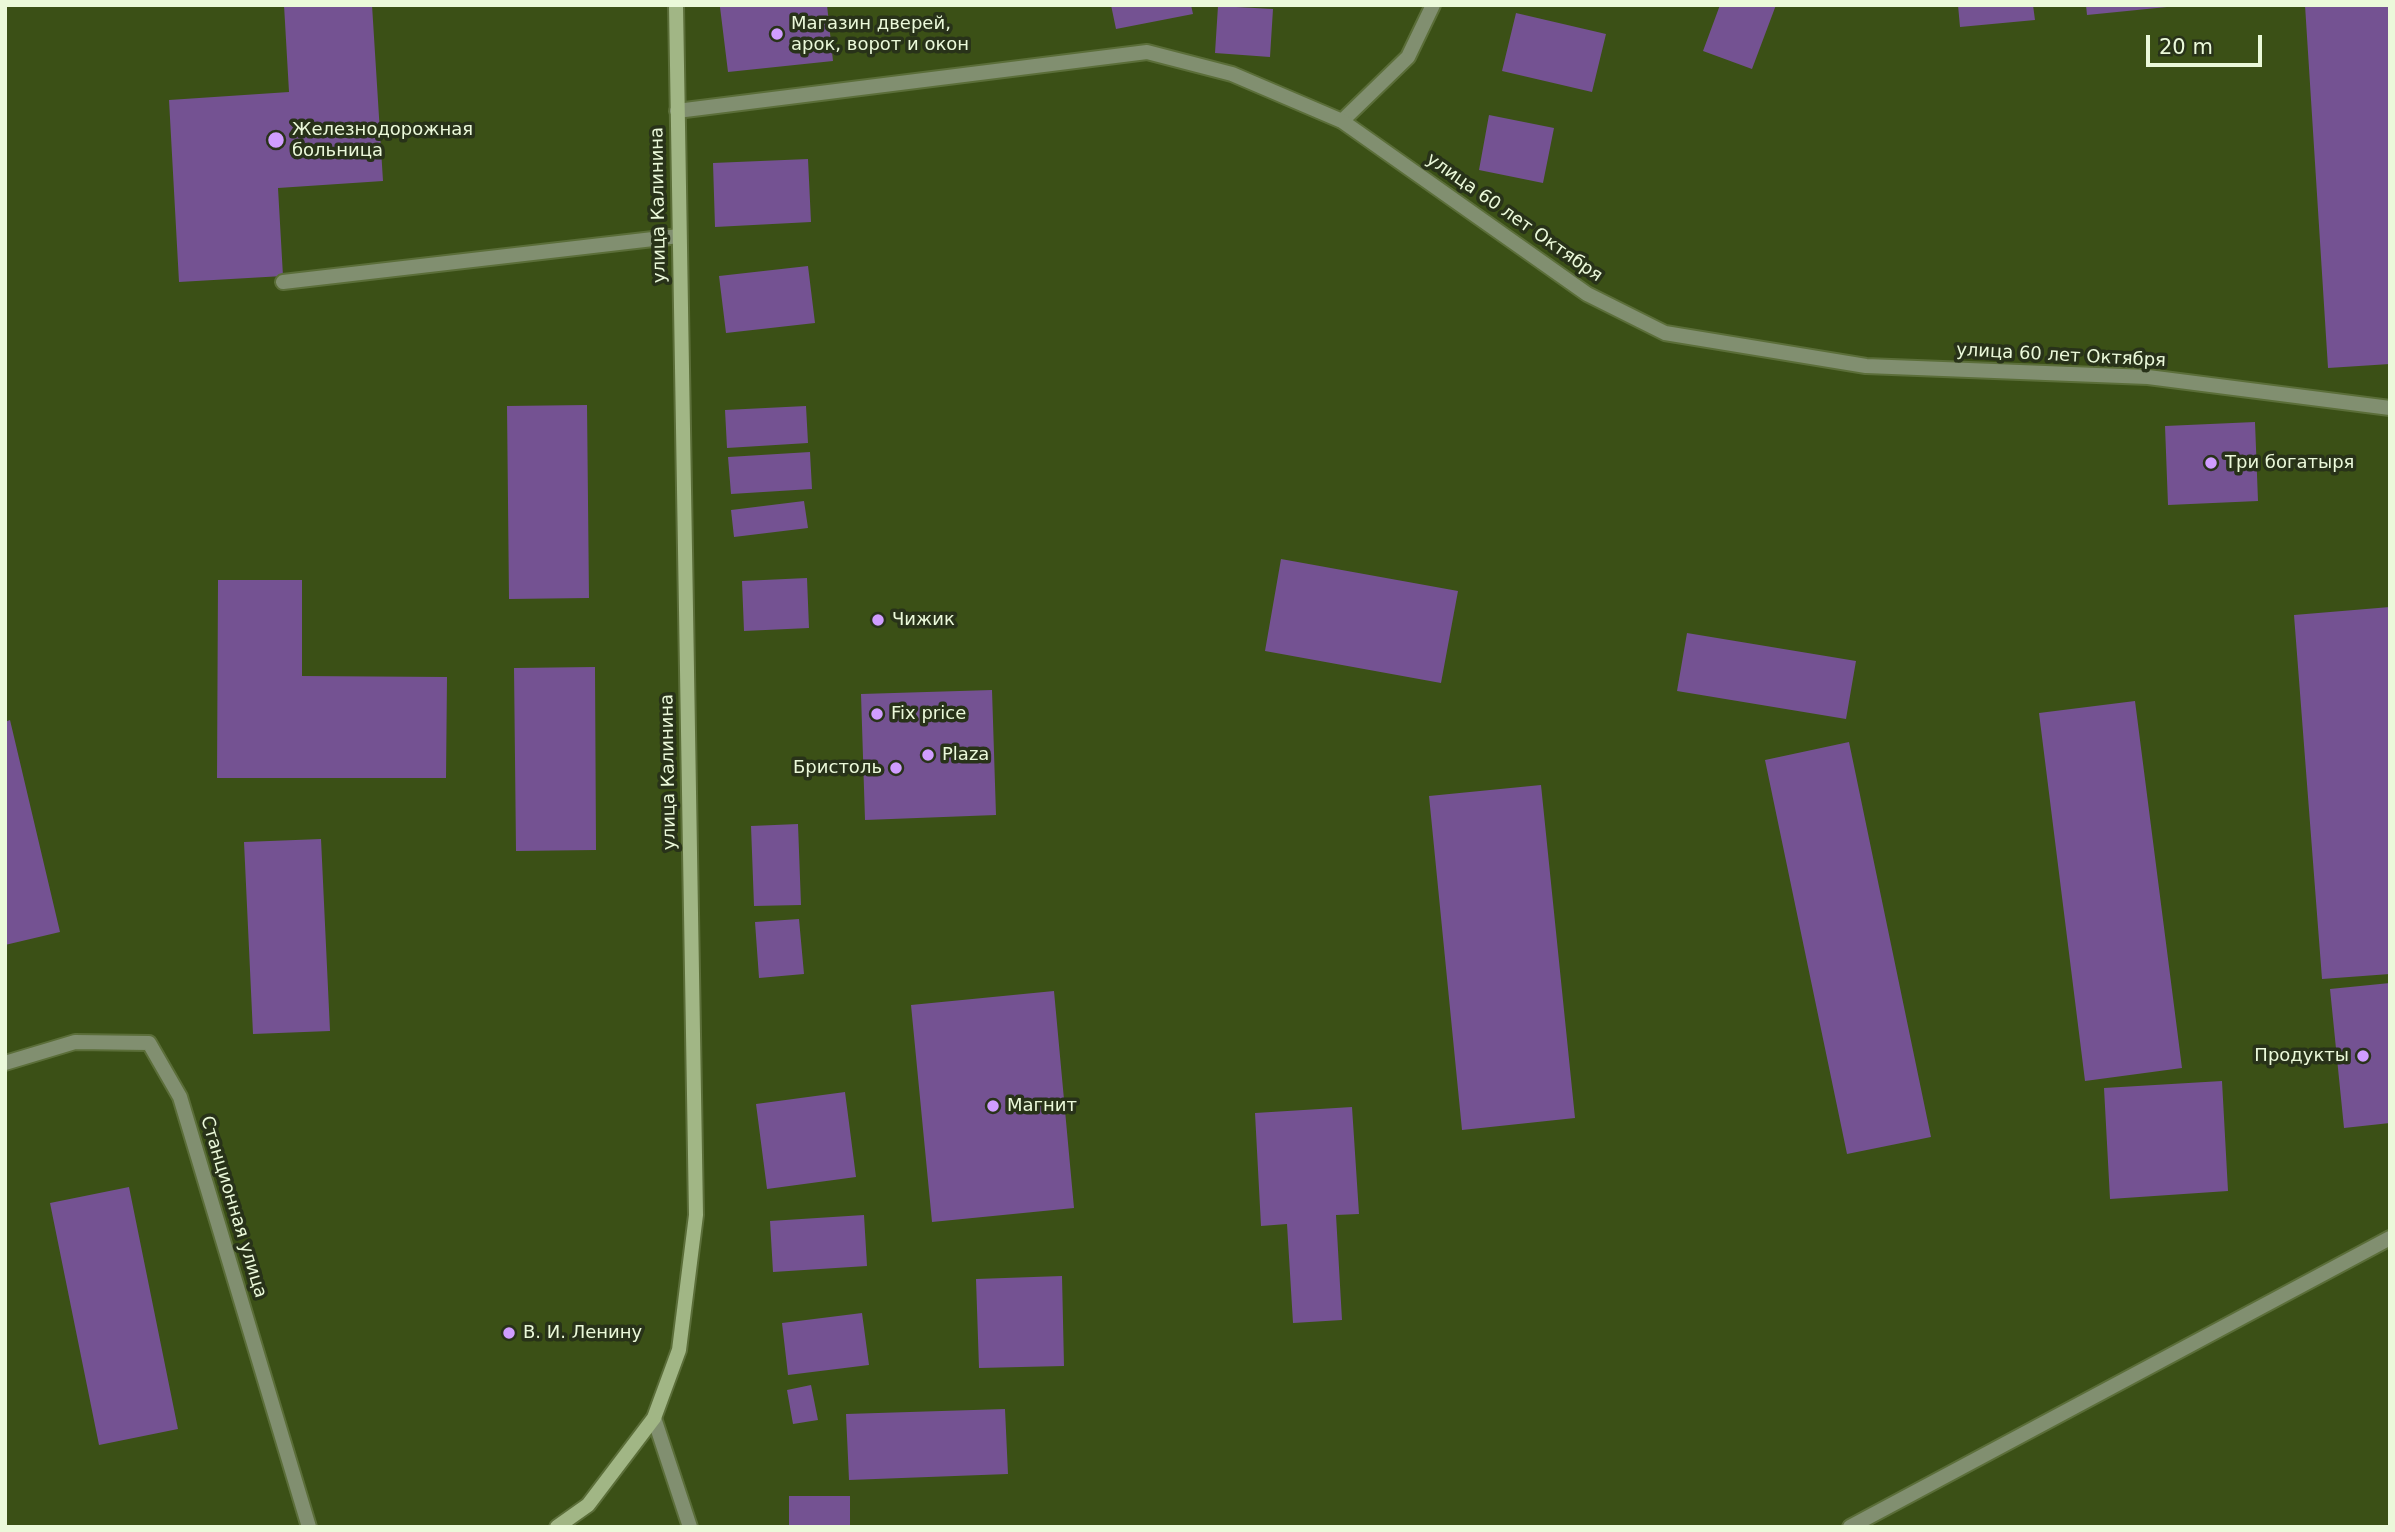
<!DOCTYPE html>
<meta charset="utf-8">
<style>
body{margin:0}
#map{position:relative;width:2395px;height:1532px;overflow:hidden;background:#3b5016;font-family:"DejaVu Sans",sans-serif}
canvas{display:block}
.frame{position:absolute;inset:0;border:7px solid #ebf9da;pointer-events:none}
.scale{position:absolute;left:2146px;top:35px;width:116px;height:32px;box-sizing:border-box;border:4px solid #ebf9da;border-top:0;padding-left:9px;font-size:21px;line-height:24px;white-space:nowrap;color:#ebf9da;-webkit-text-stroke:5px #283219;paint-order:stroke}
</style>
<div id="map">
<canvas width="2395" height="1532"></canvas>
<div class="frame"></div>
<div class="scale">20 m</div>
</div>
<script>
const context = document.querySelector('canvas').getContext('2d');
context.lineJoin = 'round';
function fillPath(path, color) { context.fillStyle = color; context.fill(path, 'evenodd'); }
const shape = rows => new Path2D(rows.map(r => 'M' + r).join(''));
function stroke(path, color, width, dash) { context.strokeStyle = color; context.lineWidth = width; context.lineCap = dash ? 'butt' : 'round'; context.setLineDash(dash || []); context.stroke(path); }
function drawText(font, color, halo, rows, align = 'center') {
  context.font = font + ' "DejaVu Sans",sans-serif'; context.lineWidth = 7; context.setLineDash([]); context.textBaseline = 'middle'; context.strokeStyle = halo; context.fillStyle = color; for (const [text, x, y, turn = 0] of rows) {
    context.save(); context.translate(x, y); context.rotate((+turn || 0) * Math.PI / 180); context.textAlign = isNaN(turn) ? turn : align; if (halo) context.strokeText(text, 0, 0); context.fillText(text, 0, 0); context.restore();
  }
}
fillPath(shape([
 [284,5,372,5,383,181,278,188,283,276,179,282,169,100,289,92],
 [741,5,827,5,833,61,728,72,720,7],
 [1111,5,1191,5,1193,14,1116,29],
 [1720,5,1776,5,1752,69,1703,51],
 [1958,5,2033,5,2035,20,1960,27],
 [2086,5,2167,5,2167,7,2087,15],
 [2305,5,2390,5,2390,364,2328,368],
 [1218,6,1273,9,1270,57,1215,53],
 [1516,13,1606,34,1592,92,1502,71],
 [1489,115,1554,128,1543,183,1479,170],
 [808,159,811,222,715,227,713,163],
 [808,266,815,323,726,333,719,276],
 [587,405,589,598,509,599,507,406],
 [806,406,808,443,727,448,725,410],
 [2255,422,2258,501,2168,505,2165,426],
 [810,452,812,489,731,494,728,457],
 [804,501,808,528,734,537,731,510],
 [1281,559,1458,591,1441,683,1265,651],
 [807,578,809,628,744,631,742,581],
 [218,580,302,580,302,676,447,677,446,778,217,778],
 [2390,607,2390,974,2322,979,2294,615],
 [1687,633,1856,661,1846,719,1677,691],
 [595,667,596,850,516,851,514,668],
 [992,690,996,815,865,820,861,694],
 [2135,701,2182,1068,2085,1081,2039,713],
 [10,720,60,932,5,945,5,722],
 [1849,742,1931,1137,1847,1154,1765,760],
 [1541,785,1575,1118,1462,1130,1429,796],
 [798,824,801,905,754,906,751,826],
 [321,839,330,1031,253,1034,244,842],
 [799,919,804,974,759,978,755,922],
 [2390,983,2390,1123,2344,1128,2330,989],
 [1054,991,1074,1208,932,1222,911,1005],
 [2222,1081,2228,1191,2110,1199,2104,1088],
 [845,1092,856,1177,767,1189,756,1104],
 [1352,1107,1359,1214,1336,1215,1342,1320,1293,1323,1287,1224,1261,1226,1255,1113],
 [129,1187,178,1429,99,1445,50,1203],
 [864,1215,867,1266,773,1272,770,1221],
 [1062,1276,1064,1366,979,1368,976,1279],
 [862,1313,869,1365,788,1375,782,1323],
 [811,1385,818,1420,793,1424,787,1390],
 [1005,1409,1008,1474,849,1480,846,1414],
 [789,1496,850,1496,850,1527,789,1527]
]), '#745292');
const lane = shape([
 [1342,121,1408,57,1433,5],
 [283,282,679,236],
 [1850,1527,2390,1238]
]);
const street = shape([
 [677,111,1147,52,1232,74,1342,121,1587,294,1665,333,1866,366,2148,377,2390,408],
 [5,1063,75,1042,149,1043,180,1097,309,1527],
 [654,1418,690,1527]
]);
const secondary = shape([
 [557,1527,588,1505,654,1418,679,1350,696,1215,676,5]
]);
stroke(lane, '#5b6e39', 18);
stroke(street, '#5b6e39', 18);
stroke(secondary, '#5b6e39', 18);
stroke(lane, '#818f70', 14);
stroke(street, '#818f70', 14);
stroke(secondary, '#a1b685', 14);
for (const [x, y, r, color] of [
 [777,34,7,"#d09dff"],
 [276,140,9,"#d09dff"],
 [2211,463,7,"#d09dff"],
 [878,620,7,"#d09dff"],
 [877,714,7,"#d09dff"],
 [928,755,7,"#d09dff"],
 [896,768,7,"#d09dff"],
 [2363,1056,7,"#d09dff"],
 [993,1106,7,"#d09dff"],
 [509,1333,7,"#d09dff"]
]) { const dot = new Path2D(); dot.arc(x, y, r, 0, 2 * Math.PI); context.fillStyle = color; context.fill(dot); stroke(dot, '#283219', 2.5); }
drawText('18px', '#ebf9da', '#283219', [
 ["Магазин дверей,",791,24],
 ["арок, ворот и окон",791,45],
 ["Железнодорожная",292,130],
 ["больница",292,151],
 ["Три богатыря",2225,463],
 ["Чижик",892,620],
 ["Fix price",891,714],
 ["Plaza",942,755],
 ["Бристоль",882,768,"right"],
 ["Продукты",2349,1056,"right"],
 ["Магнит",1007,1106],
 ["В. И. Ленину",523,1333]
], 'left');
drawText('18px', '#ebf9da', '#283219', [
 ["улица Калинина",659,205,-91],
 ["улица 60 лет Октября",1514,218,35],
 ["улица 60 лет Октября",2061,356,3],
 ["улица Калинина",669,772,-91],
 ["Станционная улица",233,1207,73]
]);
</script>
